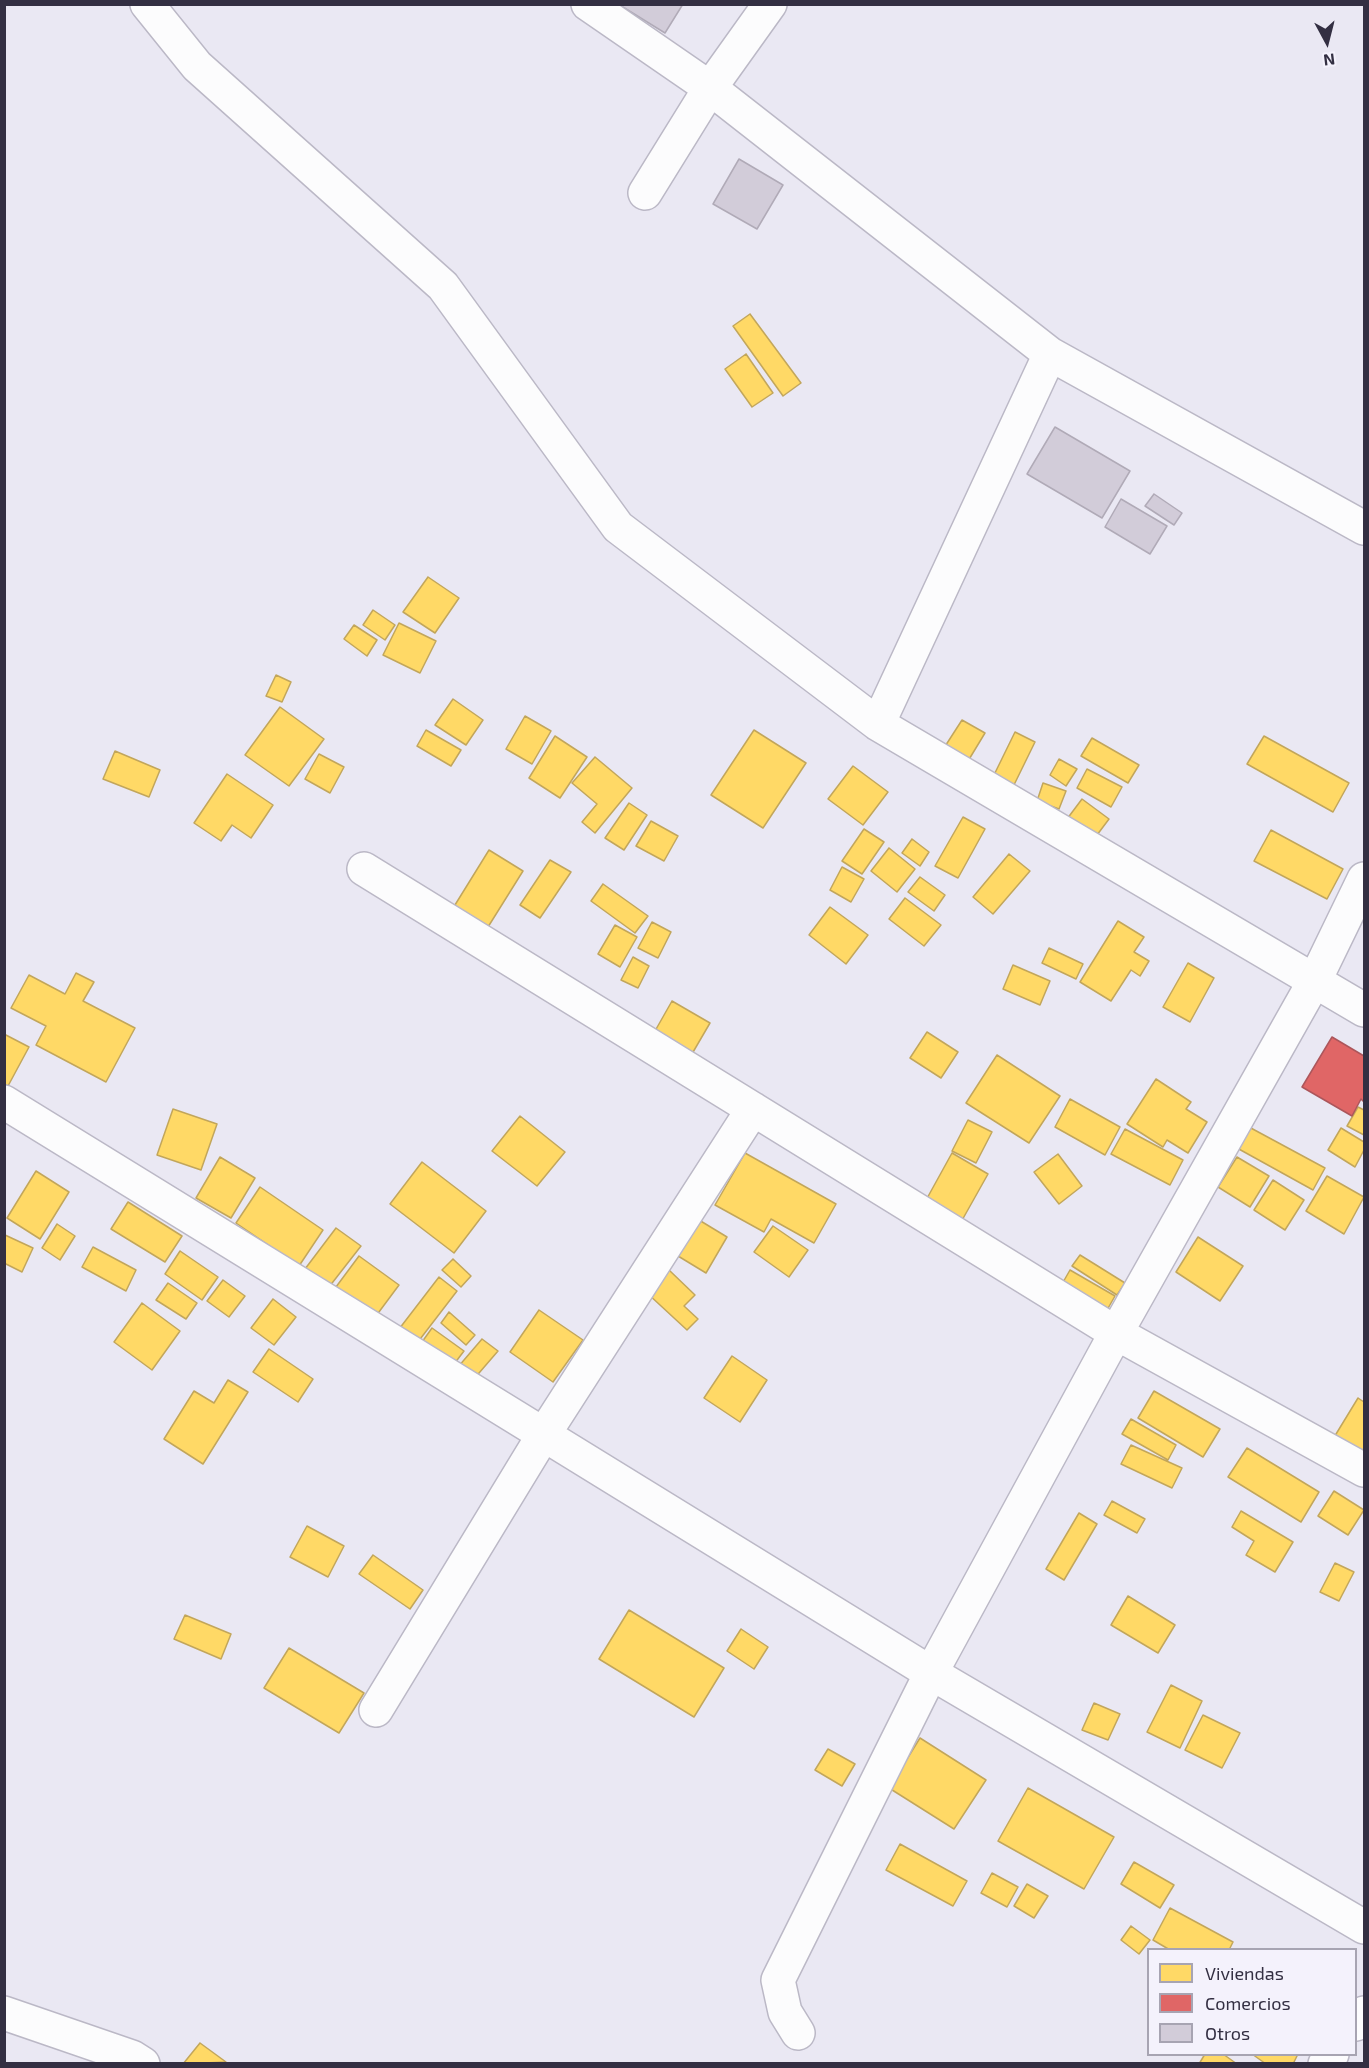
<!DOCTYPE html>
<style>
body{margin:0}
#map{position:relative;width:1369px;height:2068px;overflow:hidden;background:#eae8f3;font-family:"Exo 2",sans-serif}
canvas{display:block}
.frame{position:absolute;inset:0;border:6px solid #332f42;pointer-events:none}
.legend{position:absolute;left:1147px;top:1948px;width:210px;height:108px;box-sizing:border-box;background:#f4f2fc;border:2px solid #a7a4b2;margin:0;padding:8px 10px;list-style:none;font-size:18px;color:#332f42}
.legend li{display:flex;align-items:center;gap:12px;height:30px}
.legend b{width:30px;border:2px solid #a7a4b2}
.north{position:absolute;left:1297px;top:12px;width:60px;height:60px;-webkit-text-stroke:4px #f4f2fc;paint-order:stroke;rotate:173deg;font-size:16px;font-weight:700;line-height:24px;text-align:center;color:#332f42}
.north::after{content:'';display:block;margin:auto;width:21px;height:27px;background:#332f42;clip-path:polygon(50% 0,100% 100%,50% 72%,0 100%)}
</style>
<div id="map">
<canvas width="1369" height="2068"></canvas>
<div class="frame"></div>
<ul class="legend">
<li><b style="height:16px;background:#ffd966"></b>Viviendas</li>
<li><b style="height:16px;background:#e06666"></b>Comercios</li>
<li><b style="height:16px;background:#d2ccd9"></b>Otros</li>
</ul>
<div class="north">N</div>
</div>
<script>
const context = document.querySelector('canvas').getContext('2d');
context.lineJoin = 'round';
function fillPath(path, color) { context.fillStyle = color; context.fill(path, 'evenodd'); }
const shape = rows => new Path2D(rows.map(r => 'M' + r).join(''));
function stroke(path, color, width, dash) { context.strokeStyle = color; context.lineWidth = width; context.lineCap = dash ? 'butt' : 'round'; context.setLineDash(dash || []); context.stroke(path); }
const homes = shape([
 [750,314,801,383,783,396,733,326,750,314],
 [746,354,773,393,752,407,725,369,746,354],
 [428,577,459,598,435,633,403,612,428,577],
 [373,610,395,625,385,640,363,625,373,610],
 [399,623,436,641,420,673,383,655,399,623],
 [354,625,377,640,367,656,344,639,354,625],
 [276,675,291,682,282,702,266,696,276,675],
 [453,699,483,720,466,745,435,725,453,699],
 [280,707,324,739,289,786,245,755,280,707],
 [525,716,551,731,532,764,506,749,525,716],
 [962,720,985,733,965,766,942,751,962,720],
 [426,730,461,750,451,766,417,746,426,730],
 [754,730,806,763,763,828,711,795,754,730],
 [1015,732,1035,742,1012,789,992,779,1015,732],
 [555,736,587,757,560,798,529,778,555,736],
 [1264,736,1349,783,1333,812,1247,764,1264,736],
 [1092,738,1139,765,1128,783,1081,756,1092,738],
 [115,751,160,770,149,797,103,779,115,751],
 [319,754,344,767,330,793,305,779,319,754],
 [595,757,632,788,595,833,582,822,597,804,572,783,595,757],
 [1059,759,1077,769,1066,786,1050,775,1059,759],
 [853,766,888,792,863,825,828,799,853,766],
 [1087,769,1122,787,1111,807,1077,788,1087,769],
 [227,774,273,805,251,838,232,825,221,841,194,823,227,774],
 [1043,783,1066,791,1059,809,1037,801,1043,783],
 [1082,799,1109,819,1094,839,1067,819,1082,799],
 [629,803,647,815,624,850,605,838,629,803],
 [963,817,985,829,958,878,935,866,963,817],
 [651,821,678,836,664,861,636,846,651,821],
 [864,829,884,842,862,874,842,861,864,829],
 [1271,830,1343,869,1327,899,1254,861,1271,830],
 [912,839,929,852,920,866,902,853,912,839],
 [889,848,915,869,897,892,871,871,889,848],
 [489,850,523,871,483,935,450,913,489,850],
 [1009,854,1030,871,993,914,973,897,1009,854],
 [550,860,571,872,540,918,520,905,550,860],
 [842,867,864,879,851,902,830,890,842,867],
 [920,877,945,895,934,911,908,892,920,877],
 [603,884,648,916,635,933,591,901,603,884],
 [905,898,941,925,924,946,889,919,905,898],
 [830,907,868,935,846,964,809,935,830,907],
 [1118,921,1144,937,1134,952,1149,961,1140,976,1131,970,1111,1001,1080,982,1118,921],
 [652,922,671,932,658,958,638,948,652,922],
 [615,925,637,937,620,967,598,954,615,925],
 [1049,948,1083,964,1076,979,1042,963,1049,948],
 [633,957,649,966,638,988,621,980,633,957],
 [1188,963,1214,978,1190,1022,1163,1007,1188,963],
 [1013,965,1050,981,1040,1005,1003,989,1013,965],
 [76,973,94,982,83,1001,135,1028,106,1082,36,1045,46,1026,11,1008,29,975,65,994,76,973],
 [672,1001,710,1023,689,1059,651,1038,672,1001],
 [927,1032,958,1052,941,1078,910,1058,927,1032],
 [4,1034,29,1047,8,1086,4,1084,4,1034],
 [997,1055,1060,1096,1029,1143,966,1103,997,1055],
 [1156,1079,1191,1102,1186,1109,1207,1122,1188,1153,1167,1140,1163,1147,1127,1124,1156,1079],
 [1070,1099,1120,1127,1105,1155,1055,1127,1070,1099],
 [1358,1107,1364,1110,1364,1135,1347,1126,1358,1107],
 [173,1109,217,1124,201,1170,157,1155,173,1109],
 [520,1116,565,1152,537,1186,492,1151,520,1116],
 [968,1120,992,1132,976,1163,952,1151,968,1120],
 [1249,1127,1325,1168,1313,1190,1237,1148,1249,1127],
 [1341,1128,1364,1142,1364,1150,1355,1167,1328,1150,1341,1128],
 [1125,1129,1183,1160,1170,1185,1111,1154,1125,1129],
 [745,1153,836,1204,814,1243,771,1219,764,1232,715,1205,745,1153],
 [952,1153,988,1174,956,1231,920,1211,952,1153],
 [1058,1154,1082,1186,1059,1204,1034,1172,1058,1154],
 [220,1157,255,1178,231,1218,196,1198,220,1157],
 [1237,1157,1269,1176,1250,1207,1218,1187,1237,1157],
 [422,1162,486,1211,454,1253,390,1204,422,1162],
 [36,1171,69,1192,40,1239,7,1218,36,1171],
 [1327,1176,1364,1197,1344,1234,1306,1211,1327,1176],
 [1273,1180,1304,1200,1285,1230,1254,1210,1273,1180],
 [260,1187,323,1230,299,1266,236,1223,260,1187],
 [128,1202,182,1236,165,1262,111,1229,128,1202],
 [699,1220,727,1237,706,1273,678,1256,699,1220],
 [57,1224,75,1236,60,1260,42,1248,57,1224],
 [773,1226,808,1250,789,1277,754,1252,773,1226],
 [336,1228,361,1246,329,1287,305,1269,336,1228],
 [5,1235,33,1248,22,1272,4,1263,5,1235],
 [1198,1237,1243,1266,1220,1301,1176,1272,1198,1237],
 [93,1247,136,1270,126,1291,82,1267,93,1247],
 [180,1251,218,1277,202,1300,165,1274,180,1251],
 [1080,1255,1125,1283,1117,1295,1072,1266,1080,1255],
 [359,1256,399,1285,373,1320,333,1291,359,1256],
 [453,1259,471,1276,461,1287,442,1270,453,1259],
 [669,1270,695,1295,684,1306,698,1319,687,1330,647,1293,669,1270],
 [1070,1270,1115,1296,1107,1310,1062,1284,1070,1270],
 [439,1277,457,1291,414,1347,396,1333,439,1277],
 [223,1280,245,1296,229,1317,207,1301,223,1280],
 [168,1283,197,1303,186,1319,156,1300,168,1283],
 [273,1299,296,1317,274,1345,251,1328,273,1299],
 [142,1303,180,1331,152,1370,114,1342,142,1303],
 [539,1310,583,1340,553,1382,510,1352,539,1310],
 [449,1312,475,1335,466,1345,441,1323,449,1312],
 [432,1328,464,1351,448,1372,417,1349,432,1328],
 [482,1339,498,1351,473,1380,458,1367,482,1339],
 [269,1349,313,1379,298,1402,253,1372,269,1349],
 [732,1356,767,1380,740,1422,704,1398,732,1356],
 [228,1380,248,1392,203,1464,164,1439,194,1391,214,1403,228,1380],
 [1154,1391,1220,1429,1203,1457,1138,1418,1154,1391],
 [1358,1398,1364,1402,1364,1458,1333,1439,1358,1398],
 [1131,1419,1176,1445,1168,1460,1122,1434,1131,1419],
 [1131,1445,1182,1468,1172,1488,1121,1464,1131,1445],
 [1247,1448,1319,1492,1301,1522,1228,1477,1247,1448],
 [1334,1491,1364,1510,1348,1535,1318,1516,1334,1491],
 [1112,1501,1145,1519,1137,1533,1104,1515,1112,1501],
 [1241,1511,1293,1542,1275,1572,1246,1555,1254,1541,1232,1527,1241,1511],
 [1079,1513,1097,1524,1064,1580,1046,1569,1079,1513],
 [307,1526,344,1546,328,1577,290,1557,307,1526],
 [373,1555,423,1590,410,1609,359,1574,373,1555],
 [1335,1563,1354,1572,1339,1601,1320,1592,1335,1563],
 [1128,1596,1175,1625,1158,1653,1111,1625,1128,1596],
 [629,1610,724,1668,694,1717,599,1659,629,1610],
 [185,1615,231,1634,221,1659,174,1639,185,1615],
 [741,1629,768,1647,754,1669,727,1651,741,1629],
 [289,1648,364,1693,339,1733,264,1688,289,1648],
 [1171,1685,1202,1701,1180,1748,1147,1732,1171,1685],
 [1094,1703,1120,1714,1108,1740,1082,1730,1094,1703],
 [1203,1715,1240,1733,1222,1768,1185,1750,1203,1715],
 [920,1738,986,1780,954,1829,889,1788,920,1738],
 [828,1749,855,1764,842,1786,815,1770,828,1749],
 [1028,1788,1114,1837,1084,1889,998,1841,1028,1788],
 [900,1844,967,1881,953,1906,886,1870,900,1844],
 [1134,1862,1174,1885,1160,1908,1121,1884,1134,1862],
 [992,1873,1018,1887,1007,1907,981,1893,992,1873],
 [1027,1884,1048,1896,1034,1918,1014,1906,1027,1884],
 [1170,1908,1233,1942,1229,1950,1170,1950,1153,1940,1170,1908],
 [1131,1926,1150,1940,1139,1954,1121,1940,1131,1926],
 [200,2043,226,2062,183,2064,200,2043],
 [1205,2054,1223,2054,1237,2064,1199,2064,1205,2054],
 [1252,2054,1298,2054,1293,2064,1266,2064,1252,2054]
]);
fillPath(homes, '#ffd966');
stroke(homes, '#c2a65b', 1.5);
const shops = shape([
 [1332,1037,1364,1056,1364,1102,1361,1099,1352,1116,1302,1087,1332,1037]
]);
fillPath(shops, '#e06666');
stroke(shops, '#ac565b', 1.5);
const building = shape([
 [618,4,683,4,665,33,618,4],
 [739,159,783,185,757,229,713,204,739,159],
 [1055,427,1130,471,1102,518,1027,474,1055,427],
 [1154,494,1182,513,1174,525,1145,506,1154,494],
 [1121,499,1167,526,1150,554,1105,527,1121,499]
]);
fillPath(building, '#d2ccd9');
stroke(building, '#b0aab7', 1.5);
const minor = shape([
 [147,4,197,66,443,286,618,527,878,724,1364,1010],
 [588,4,710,88,1050,354,1364,528],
 [645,193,710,88,770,4],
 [878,724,1050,354],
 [364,869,1116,1333,1364,1470],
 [4,1102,931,1673,1364,1927],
 [376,1710,544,1434,753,1109],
 [4,2013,132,2057,143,2064],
 [1356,2024,1364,2013],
 [798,2033,785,2012,778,1980,931,1673,1116,1333,1315,980,1364,879],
 [1325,2064,1332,2054]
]);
stroke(minor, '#bbb8c6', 36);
stroke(minor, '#fcfcfd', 33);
</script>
